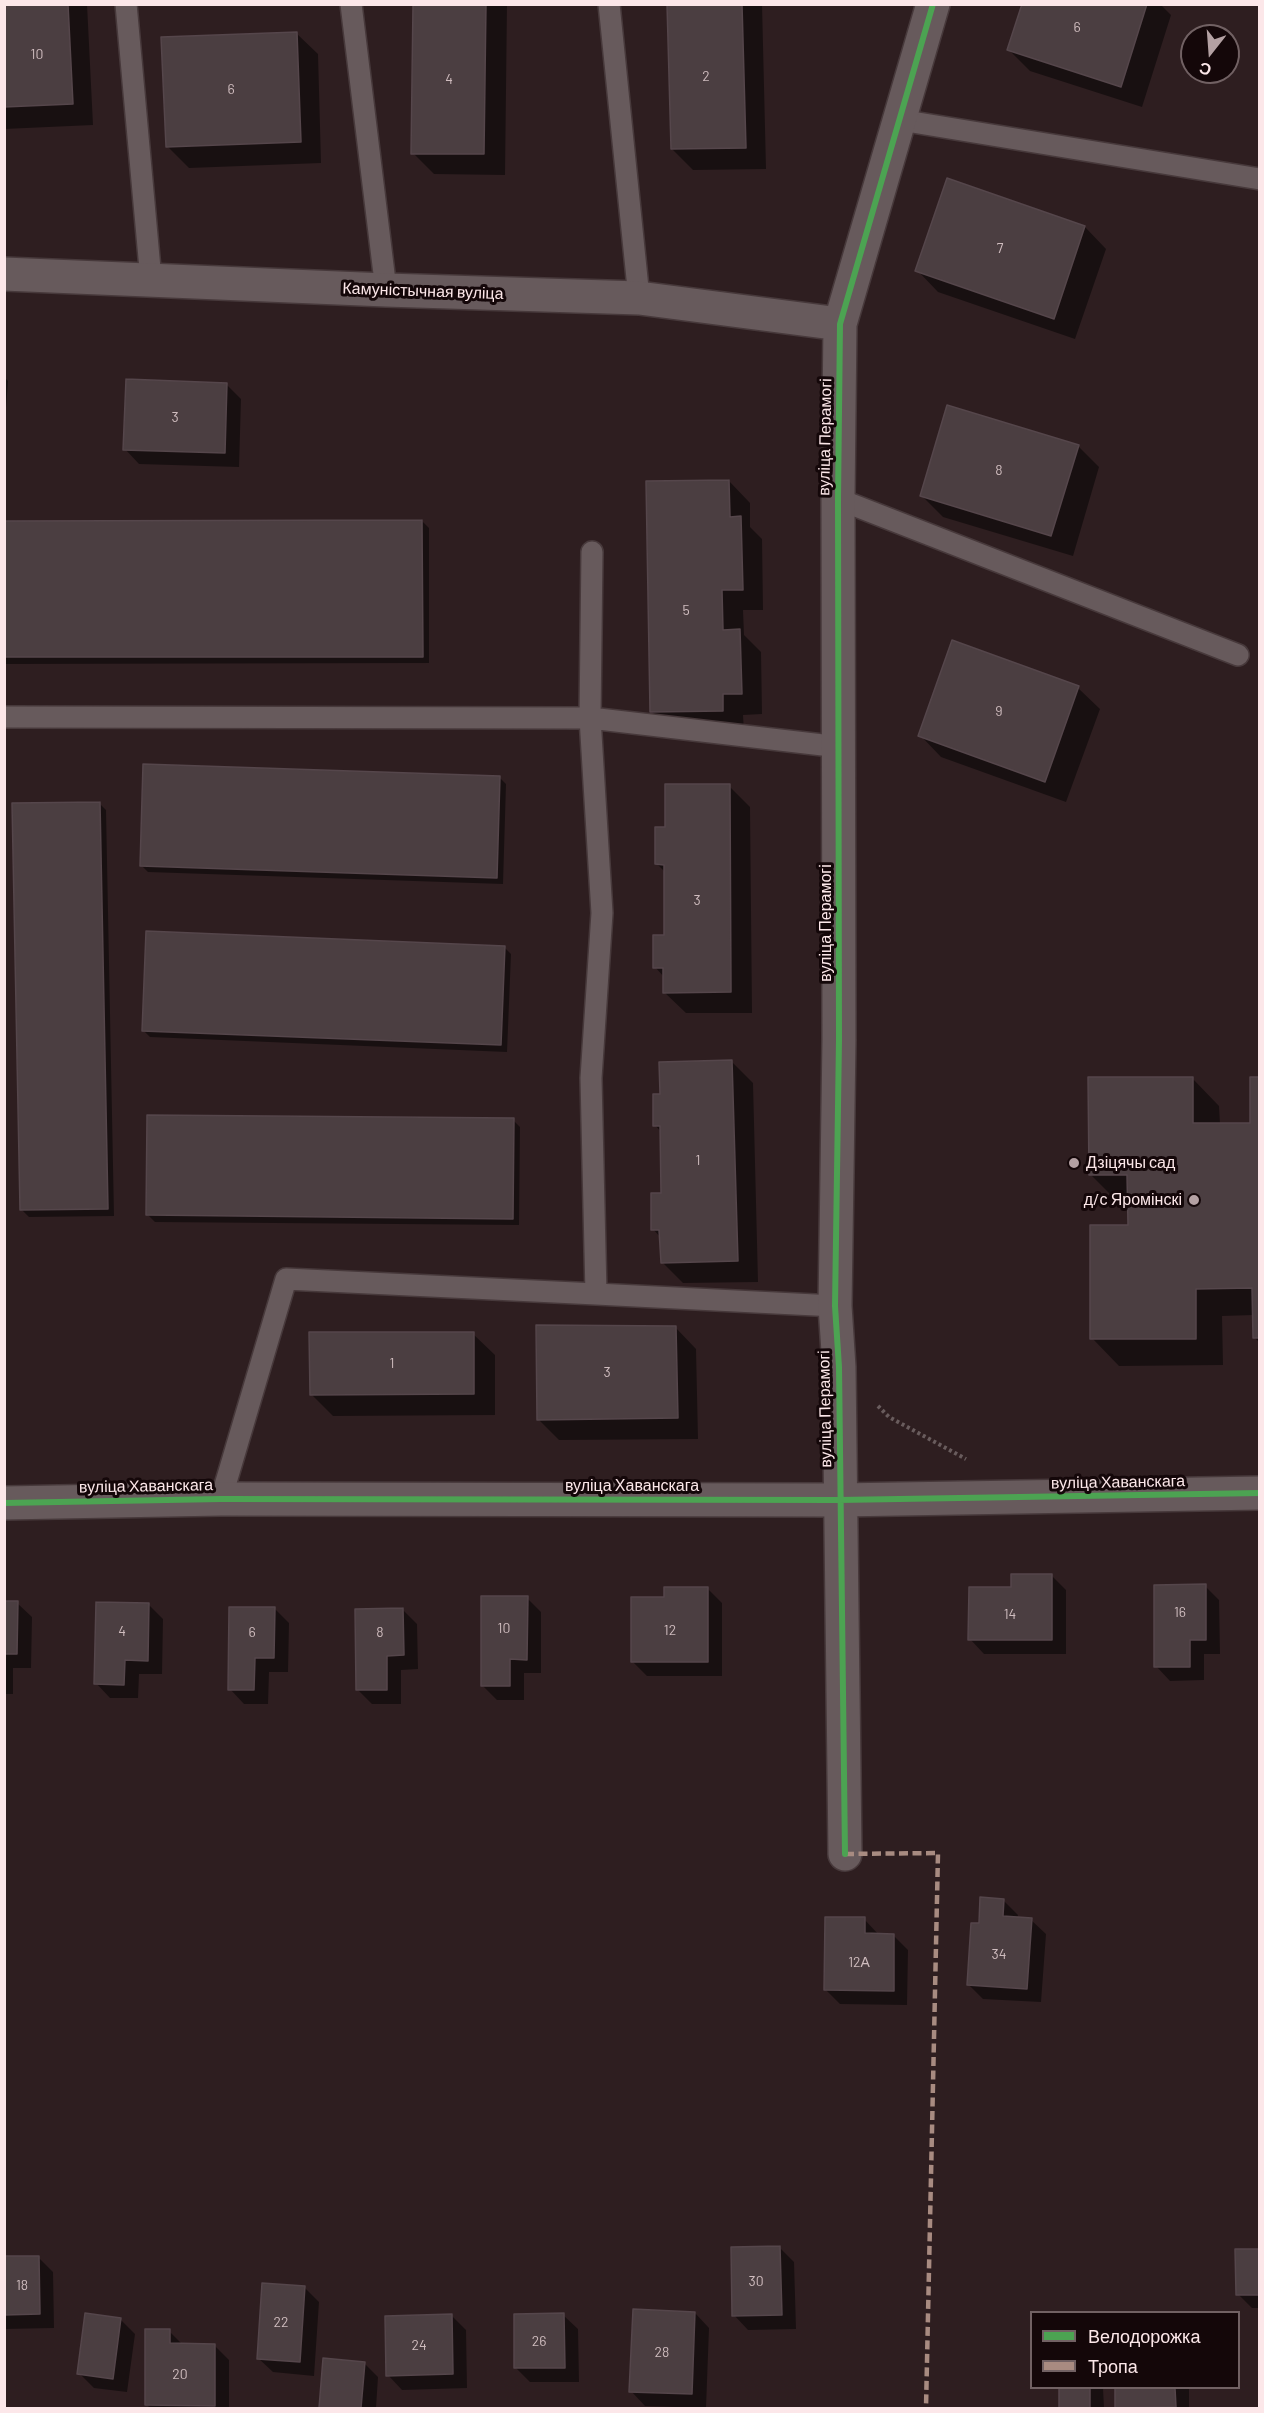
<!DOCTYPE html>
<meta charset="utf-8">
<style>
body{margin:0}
#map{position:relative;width:1264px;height:2413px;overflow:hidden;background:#2e1e20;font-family:Barlow,sans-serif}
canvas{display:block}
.frame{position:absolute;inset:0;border:6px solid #fce7e9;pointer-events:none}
.legend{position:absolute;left:1030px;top:2311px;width:210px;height:78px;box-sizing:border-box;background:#140709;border:2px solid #716163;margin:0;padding:8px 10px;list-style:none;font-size:18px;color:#fce7e9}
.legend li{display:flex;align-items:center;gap:12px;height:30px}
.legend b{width:30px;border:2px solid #716163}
.north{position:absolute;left:1180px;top:24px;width:60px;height:60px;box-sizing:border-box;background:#140709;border:2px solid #716163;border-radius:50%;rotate:197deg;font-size:16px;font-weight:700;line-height:24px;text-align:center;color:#fce7e9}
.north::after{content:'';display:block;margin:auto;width:21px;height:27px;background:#b4a1a3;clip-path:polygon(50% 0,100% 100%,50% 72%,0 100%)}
</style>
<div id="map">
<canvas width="1264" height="2413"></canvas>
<div class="frame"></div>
<ul class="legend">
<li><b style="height:8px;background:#4ca352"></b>Велодорожка</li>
<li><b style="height:8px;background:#a88b81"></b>Тропа</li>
</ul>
<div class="north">С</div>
</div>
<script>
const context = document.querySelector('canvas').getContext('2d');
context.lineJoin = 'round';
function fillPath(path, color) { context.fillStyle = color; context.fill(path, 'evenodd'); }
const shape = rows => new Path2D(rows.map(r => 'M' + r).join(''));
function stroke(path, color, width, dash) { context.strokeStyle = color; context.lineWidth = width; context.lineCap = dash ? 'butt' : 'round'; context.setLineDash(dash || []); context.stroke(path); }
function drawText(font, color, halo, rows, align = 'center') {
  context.font = font + ' Barlow,sans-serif'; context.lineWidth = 6; context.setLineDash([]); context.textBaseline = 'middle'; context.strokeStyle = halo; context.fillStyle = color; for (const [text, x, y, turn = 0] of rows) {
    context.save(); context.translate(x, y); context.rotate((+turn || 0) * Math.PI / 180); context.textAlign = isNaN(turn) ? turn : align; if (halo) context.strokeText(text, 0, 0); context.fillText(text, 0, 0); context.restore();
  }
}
fillPath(shape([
 [4,4,87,4,93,125,4,129],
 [415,4,507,4,505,175,434,174,413,153],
 [668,4,762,4,766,169,693,170,672,149],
 [1023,4,1160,4,1171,15,1142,107,1030,71,1009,50],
 [296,33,318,54,321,163,189,168,167,146],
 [948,180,1085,227,1106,249,1075,339,938,292,917,270],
 [4,377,8,381,4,434],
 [227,385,241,399,239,467,139,464,125,449],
 [1078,446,1099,467,1073,556,943,517,922,496],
 [729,481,750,503,750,527,762,539,763,610,743,610,744,635,761,652,762,714,743,715,744,732,673,733,652,712],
 [422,521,429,528,429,663,4,664,4,522],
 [953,642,1078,688,1100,709,1066,802,941,757,920,735],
 [499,777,506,784,503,884,148,872,141,865],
 [729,786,750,807,752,1013,686,1013,664,992,664,977,655,967,665,937,665,872,657,864,667,828],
 [99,803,106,810,114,1216,29,1217,22,1210],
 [504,947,511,954,507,1052,150,1037,143,1030],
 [731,1061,753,1083,758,1282,683,1283,662,1262,661,1238,653,1229,663,1195,661,1132,655,1125,661,1095],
 [1192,1078,1219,1106,1220,1124,1251,1124,1260,1079,1260,1343,1254,1337,1254,1315,1222,1316,1223,1365,1119,1366,1092,1338,1129,1227,1129,1202,1118,1202,1090,1174],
 [513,1120,520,1127,519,1225,155,1222,148,1215],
 [675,1327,696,1349,698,1439,559,1440,538,1419],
 [473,1334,495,1355,495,1415,333,1416,311,1394],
 [1052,1576,1066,1590,1066,1654,984,1654,970,1639],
 [1205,1586,1219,1600,1220,1654,1204,1654,1204,1680,1170,1681,1156,1666],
 [707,1588,722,1603,722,1676,647,1676,633,1662,666,1599],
 [527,1598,541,1612,541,1673,524,1673,524,1700,497,1700,482,1685],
 [4,1603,17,1603,32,1617,31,1668,13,1668,13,1694,4,1694],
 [149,1605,163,1619,162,1674,139,1674,138,1698,110,1698,96,1683],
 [274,1608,289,1623,288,1672,269,1672,268,1704,244,1704,230,1689],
 [403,1610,417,1624,418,1669,401,1670,401,1704,372,1704,358,1690],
 [1003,1900,1018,1915,1017,1919,1031,1920,1046,1934,1041,2002,983,1999,968,1984],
 [864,1919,879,1935,893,1935,908,1950,907,2005,840,2004,826,1990],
 [779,2247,794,2262,796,2329,748,2330,734,2315],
 [1260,2251,1260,2308,1252,2308,1238,2294],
 [4,2257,38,2257,53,2272,54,2328,4,2329],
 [304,2287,319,2302,314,2376,273,2372,258,2358],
 [695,2313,709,2328,706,2408,645,2406,631,2391],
 [451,2315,466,2330,467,2388,402,2390,388,2375],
 [563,2315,578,2329,579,2382,530,2382,516,2368],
 [120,2319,135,2334,127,2392,94,2388,79,2373],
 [169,2331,183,2345,214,2345,229,2360,229,2408,150,2408,146,2404],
 [325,2360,364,2363,378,2377,376,2408,321,2408],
 [1060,2388,1103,2388,1104,2408,1060,2408],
 [1116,2388,1189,2388,1189,2408,1118,2408]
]), '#0007');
const building = shape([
 [4,4,68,4,73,104,4,107,4,4],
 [413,4,486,4,484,154,411,154,413,4],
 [667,4,742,4,746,148,671,149,667,4],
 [1022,4,1147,4,1121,87,1007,50,1022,4],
 [297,32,301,142,166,147,161,37,297,32],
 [947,178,1085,226,1054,319,915,271,947,178],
 [126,379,227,383,225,453,123,450,126,379],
 [947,405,1079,445,1051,536,920,496,947,405],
 [729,480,730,517,741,516,743,590,722,590,723,630,740,629,742,694,723,694,723,711,650,712,646,481,729,480],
 [422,520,423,657,4,657,4,521,422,520],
 [952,640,1079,686,1045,782,918,736,952,640],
 [143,764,500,776,497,878,140,866,143,764],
 [665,784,730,784,731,992,663,993,663,968,653,968,653,935,664,935,664,865,655,864,655,827,665,827,665,784],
 [100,802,108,1209,20,1210,12,803,100,802],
 [146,931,505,946,501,1045,142,1031,146,931],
 [732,1060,738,1261,661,1263,659,1230,651,1230,651,1193,661,1193,660,1126,653,1126,653,1094,660,1094,659,1062,732,1060],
 [1088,1077,1193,1077,1193,1123,1250,1123,1250,1077,1260,1077,1260,1338,1253,1338,1252,1288,1196,1289,1196,1339,1090,1339,1090,1225,1128,1225,1127,1175,1089,1175,1088,1077],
 [147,1115,514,1118,513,1219,146,1215,147,1115],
 [536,1325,676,1326,678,1418,537,1420,536,1325],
 [309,1332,474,1332,474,1394,310,1395,309,1332],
 [1011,1574,1052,1574,1052,1640,968,1640,969,1587,1011,1587,1011,1574],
 [1206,1584,1206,1640,1190,1640,1190,1667,1154,1667,1154,1585,1206,1584],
 [664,1587,708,1587,708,1662,631,1662,631,1597,664,1597,664,1587],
 [481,1596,528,1596,527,1660,510,1659,510,1686,481,1686,481,1596],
 [4,1601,18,1601,17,1654,4,1654,4,1601],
 [96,1602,149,1603,148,1661,125,1660,124,1685,94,1684,96,1602],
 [229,1607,275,1607,274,1658,255,1658,254,1690,228,1690,229,1607],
 [403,1608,404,1655,387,1656,387,1690,356,1690,355,1609,403,1608],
 [980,1897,1004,1899,1003,1916,1032,1918,1027,1989,967,1985,971,1923,979,1923,980,1897],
 [825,1917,865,1917,865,1933,894,1934,894,1991,824,1990,825,1917],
 [780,2246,782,2315,732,2316,731,2247,780,2246],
 [1235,2249,1260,2249,1260,2295,1236,2295,1235,2249],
 [4,2256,39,2256,40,2314,4,2315,4,2256],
 [262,2283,305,2286,300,2362,257,2359,262,2283],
 [633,2309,695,2312,692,2394,629,2392,633,2309],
 [85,2313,121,2318,113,2379,77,2374,85,2313],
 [564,2313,565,2368,514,2368,514,2314,564,2313],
 [452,2314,453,2374,386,2376,385,2316,452,2314],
 [145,2329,170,2329,170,2343,215,2344,215,2406,145,2405,145,2329],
 [323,2358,365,2362,361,2408,319,2408,323,2358],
 [1059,2388,1090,2388,1090,2408,1059,2408,1059,2388],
 [1115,2388,1175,2388,1176,2407,1115,2408,1115,2388]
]);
fillPath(building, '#4b3e41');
stroke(building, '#55464b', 1.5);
const lane = shape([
 [126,4,151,280],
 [351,4,386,290],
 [609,4,639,298],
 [900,120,1260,179],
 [838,499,1238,655],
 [592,552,590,718,602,913,591,1078,596,1294,835,1306],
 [4,717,590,718,840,747],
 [221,1499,286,1279,596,1294]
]);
const street = shape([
 [4,274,386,290,639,298,840,324],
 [4,1503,221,1499,839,1500,1260,1493],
 [845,1854,839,1367,835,1306,839,1040,838,499,840,324,933,4]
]);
stroke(lane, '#47393b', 24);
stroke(street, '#47393b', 36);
stroke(shape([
 [878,1406,889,1417,966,1459]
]), '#695c5d', 4, [3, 3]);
stroke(lane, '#675a5c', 21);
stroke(street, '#675a5c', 33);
stroke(shape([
 [845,1854,938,1853,926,2408]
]), '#a88b81', 4.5, [9, 4.5]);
stroke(shape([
 [4,1503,221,1499,839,1500,1260,1493],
 [845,1854,839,1367,835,1306,839,1040,838,499,840,324,933,4]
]), '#4ca352', 6);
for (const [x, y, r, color] of [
 [1074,1163,6,"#b4a1a3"],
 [1194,1200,6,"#b4a1a3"]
]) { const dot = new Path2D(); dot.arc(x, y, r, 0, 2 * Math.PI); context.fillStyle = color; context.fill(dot); stroke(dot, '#140709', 2); }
drawText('14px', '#d0bdbf', null, [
 ["6",1077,27],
 ["10",37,54],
 ["2",706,76],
 ["4",449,79],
 ["6",231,89],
 ["7",1000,248],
 ["3",175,417],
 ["8",999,470],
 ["5",686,610],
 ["9",999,711],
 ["3",697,900],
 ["1",698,1160],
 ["1",392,1363],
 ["3",607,1372],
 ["16",1180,1612],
 ["14",1010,1614],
 ["10",504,1628],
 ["12",670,1630],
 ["4",122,1631],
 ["6",252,1632],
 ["8",380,1632],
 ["34",999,1954],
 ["12А",859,1962],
 ["30",756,2281],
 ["18",22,2285],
 ["22",281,2322],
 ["26",539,2341],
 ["24",419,2345],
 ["28",662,2352],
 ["20",180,2374]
]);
drawText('16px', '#fce7e9', '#140709', [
 ["Камуністычная вуліца",423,291,2],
 ["вуліца Перамогі",825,437,-89],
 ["вуліца Перамогі",826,923,-90],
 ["вуліца Перамогі",825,1409,-91],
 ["вуліца Хаванскага",1118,1482,-1],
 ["вуліца Хаванскага",146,1486,-1],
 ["вуліца Хаванскага",632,1486]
]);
drawText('16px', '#fce7e9', '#140709', [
 ["Дзіцячы сад",1086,1163],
 ["д/с Яромінскі",1182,1200,"right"]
], 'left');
</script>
